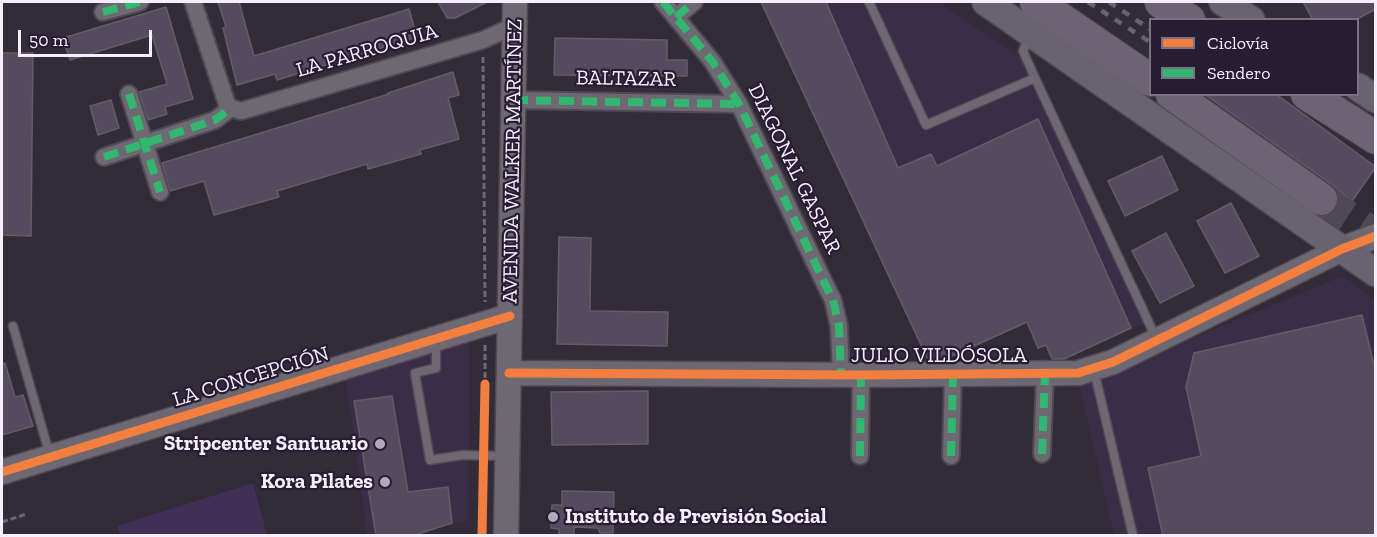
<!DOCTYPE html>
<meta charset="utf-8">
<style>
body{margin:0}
#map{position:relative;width:1377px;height:537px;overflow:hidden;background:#322c38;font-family:"Zilla Slab",serif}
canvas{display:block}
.frame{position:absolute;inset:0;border:3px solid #f5eefd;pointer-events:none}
.legend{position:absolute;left:1149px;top:18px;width:210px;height:78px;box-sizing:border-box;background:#271d33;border:2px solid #797184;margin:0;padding:8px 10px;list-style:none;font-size:18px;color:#f5eefd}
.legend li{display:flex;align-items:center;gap:12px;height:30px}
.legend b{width:30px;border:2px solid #797184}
.scale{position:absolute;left:18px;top:30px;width:134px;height:27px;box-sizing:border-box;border:3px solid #f5eefd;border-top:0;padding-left:8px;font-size:18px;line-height:21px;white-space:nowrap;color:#f5eefd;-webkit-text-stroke:4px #271d33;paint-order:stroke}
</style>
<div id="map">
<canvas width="1377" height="537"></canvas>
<div class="frame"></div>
<ul class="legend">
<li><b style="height:8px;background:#f27e40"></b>Ciclovía</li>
<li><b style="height:8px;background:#33b770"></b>Sendero</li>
</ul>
<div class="scale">50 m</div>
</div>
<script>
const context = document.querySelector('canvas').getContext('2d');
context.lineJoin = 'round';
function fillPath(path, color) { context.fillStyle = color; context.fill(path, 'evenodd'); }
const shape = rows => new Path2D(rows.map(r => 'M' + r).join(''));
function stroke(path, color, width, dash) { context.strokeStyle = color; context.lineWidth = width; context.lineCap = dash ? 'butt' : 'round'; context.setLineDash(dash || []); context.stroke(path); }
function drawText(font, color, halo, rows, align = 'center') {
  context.font = font + ' "Zilla Slab",serif'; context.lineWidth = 4.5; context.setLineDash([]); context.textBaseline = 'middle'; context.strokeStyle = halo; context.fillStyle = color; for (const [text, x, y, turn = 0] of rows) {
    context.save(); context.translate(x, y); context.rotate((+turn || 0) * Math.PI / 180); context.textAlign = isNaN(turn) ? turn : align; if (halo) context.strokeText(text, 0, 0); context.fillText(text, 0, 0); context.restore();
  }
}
fillPath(shape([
 [761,2,939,2,1036,67,1152,322,1130,328,1054,364,1046,345,1038,348,1026,322,930,366],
 [1343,276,1375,300,1375,535,1114,535,1079,385],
 [470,342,468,519,416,535,367,535,346,380]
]), '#3a2d48');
fillPath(shape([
 [253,483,267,535,120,535,117,526]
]), '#422f55');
const building = shape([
 [218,2,239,2,254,56,409,9,417,37,277,80,275,74,237,85,223,28,226,27,218,2],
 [438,2,487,2,455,18,447,18,438,2],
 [761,2,826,2,898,168,931,154,937,166,1038,119,1131,328,1064,359,1052,359,1046,345,1038,348,1027,322,943,360,928,360,761,2],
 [1303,2,1376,2,1376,9,1355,20,1313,20,1303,2],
 [166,7,193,99,165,107,167,114,148,120,139,92,167,84,152,35,70,60,63,38,166,7],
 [555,38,667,40,667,60,687,60,687,76,554,75,555,38],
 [2,53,33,53,31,236,2,235,2,53],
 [453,72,459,95,448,98,459,139,420,150,421,154,368,169,367,164,277,191,279,197,214,215,204,181,170,191,162,163,389,94,388,93,453,72],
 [1204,94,1276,94,1376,167,1352,201,1331,184,1204,94],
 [111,100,119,128,98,135,90,106,111,100],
 [1162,156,1178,190,1125,216,1108,181,1162,156],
 [1231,203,1259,256,1225,273,1197,221,1231,203],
 [1166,233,1194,286,1160,303,1132,251,1166,233],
 [559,237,591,238,590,311,668,312,667,346,557,344,559,237],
 [1362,315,1376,373,1376,536,1163,536,1148,468,1201,456,1186,387,1194,353,1362,315],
 [5,363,15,397,23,395,33,426,2,435,2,364,5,363],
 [648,391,648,444,552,445,551,392,648,391],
 [392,396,408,492,448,487,452,523,412,536,376,536,354,401,392,396],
 [562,491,614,492,613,533,600,533,598,528,574,527,574,535,559,535,559,529,551,528,552,505,562,505,562,491]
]);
fillPath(building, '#554b5e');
stroke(building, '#625e68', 1.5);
stroke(shape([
 [1321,199,1376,235]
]), '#4f4956', 32, [32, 16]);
const lane = shape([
 [869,2,926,125,1035,78,1023,51,1029,36],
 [1035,78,1156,338],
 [13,326,50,456],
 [436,342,436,368,415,373,430,460,463,455,504,456],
 [1094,370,1133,536]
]);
const street = shape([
 [193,2,227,104,231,108,241,111,483,40,514,26],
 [663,2,712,61,739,104,825,284,833,300,839,326,841,375],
 [103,12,140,2],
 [676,17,694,2],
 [129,94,160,192],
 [513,100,739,104],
 [104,157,215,120,231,108],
 [1042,454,1045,374],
 [860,456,861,375],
 [951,456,953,374]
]);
const secondary = shape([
 [509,373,861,375,1078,373,1113,362,1342,249,1376,236],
 [2,472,510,316],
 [506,536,515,2]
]);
const primary = shape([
 [986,2,1376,273],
 [1223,2,1251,20],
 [1358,87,1376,99]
]);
const highway = shape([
 [1036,2,1150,80],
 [1161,2,1189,20],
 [1172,94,1321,199],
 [1307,94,1376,138]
]);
stroke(lane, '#4e4953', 11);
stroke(street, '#4e4953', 20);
stroke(secondary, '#4e4953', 27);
stroke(primary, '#4e4953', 30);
stroke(highway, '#4e4953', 34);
stroke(shape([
 [483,57,485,302],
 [485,345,485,384,490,385],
 [2,522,27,514]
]), '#6e6872', 3, [6, 3]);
stroke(lane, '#6d6872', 8);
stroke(street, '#6d6872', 16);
stroke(secondary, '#6d6872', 24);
stroke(primary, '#69636f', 27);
stroke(highway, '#6c6474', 32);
stroke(shape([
 [1088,2,1150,42],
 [1109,2,1150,29]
]), '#68636c', 4.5, [8, 8]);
stroke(shape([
 [663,2,712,61,739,104,825,284,833,300,839,326,841,375],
 [103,12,140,2],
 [676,17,694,2],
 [129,94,160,192],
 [513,100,739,104],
 [104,157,215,120,231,108],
 [1042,454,1045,374],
 [860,456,861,375],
 [951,456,953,374]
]), '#33b770', 8, [15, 8]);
stroke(shape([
 [509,373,861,375,1078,373,1113,362,1342,249,1376,236],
 [2,472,510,316],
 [482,536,485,384]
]), '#f27e40', 9);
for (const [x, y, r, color] of [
 [380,444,6,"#b1aab8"],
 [385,482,6,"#b1aab8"],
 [553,517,6,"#b1aab8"]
]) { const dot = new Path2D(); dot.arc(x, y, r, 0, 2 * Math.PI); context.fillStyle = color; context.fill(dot); stroke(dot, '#271d33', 2); }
drawText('21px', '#f5eefd', '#271d33', [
 ["LA PARROQUIA",367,51,-16],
 ["BALTAZAR",626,79,1],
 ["AVENIDA WALKER MARTÍNEZ",513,161,-89],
 ["DIAGONAL GASPAR",794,169,64],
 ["JULIO VILDÓSOLA",939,356],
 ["LA CONCEPCIÓN",251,377,-17]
]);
drawText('bold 21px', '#f5eefd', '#271d33', [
 ["Stripcenter Santuario",368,444],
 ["Kora Pilates",373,482],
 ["Instituto de Previsión Social",565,517,"left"]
], 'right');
</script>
